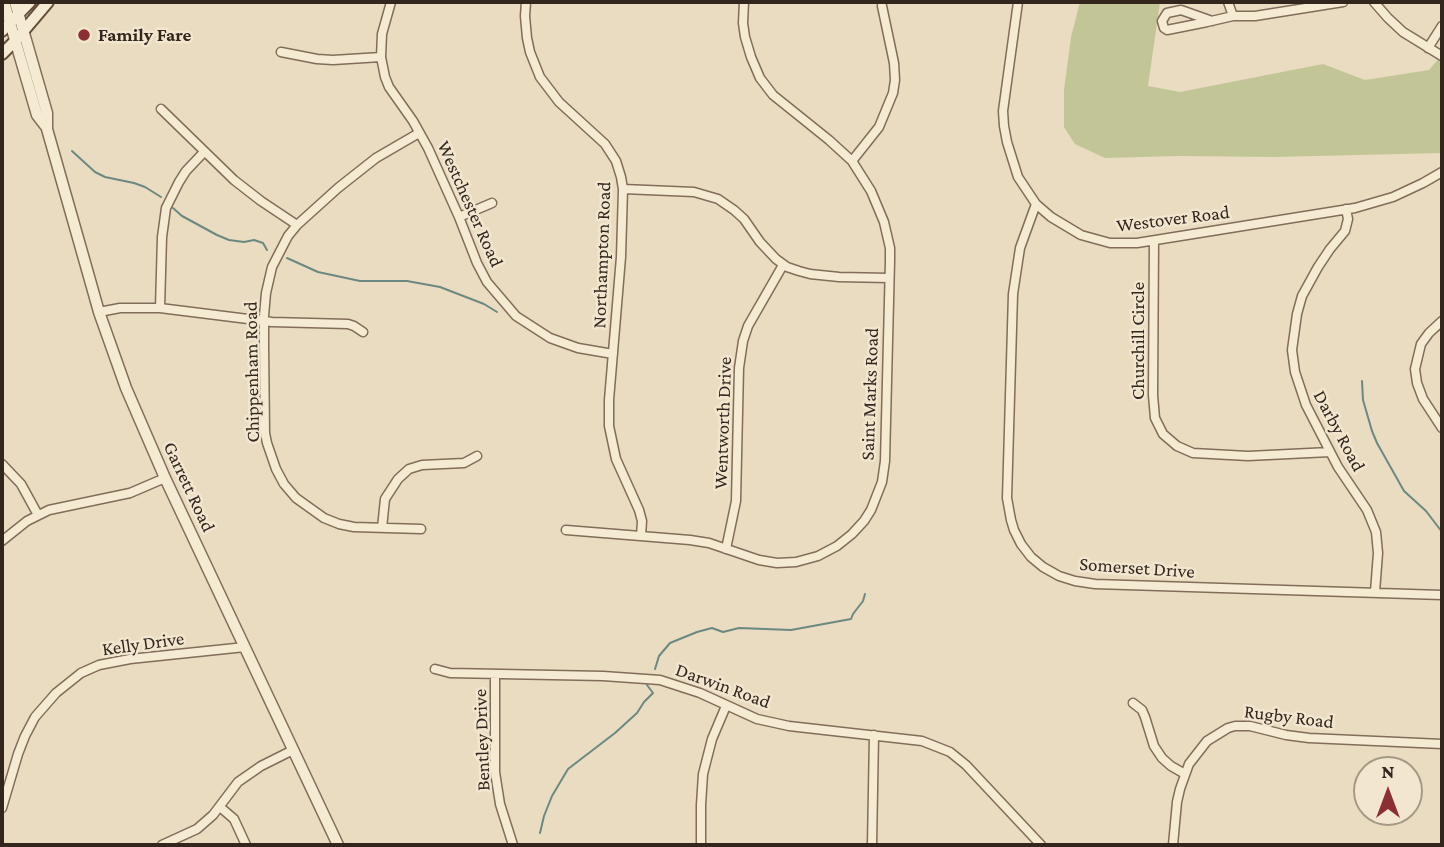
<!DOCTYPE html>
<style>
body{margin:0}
#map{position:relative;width:1444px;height:847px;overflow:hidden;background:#e9dcc0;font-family:"Crimson Pro",serif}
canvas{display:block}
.frame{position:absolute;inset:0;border:4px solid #32261d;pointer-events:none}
.north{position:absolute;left:1353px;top:756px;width:70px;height:70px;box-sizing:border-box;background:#f2e6cf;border:2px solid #a59988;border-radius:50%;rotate:0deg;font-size:19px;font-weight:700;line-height:28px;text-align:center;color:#32261d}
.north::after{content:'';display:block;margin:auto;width:24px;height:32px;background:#8b2f33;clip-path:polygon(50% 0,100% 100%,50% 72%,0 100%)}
</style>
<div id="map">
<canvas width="1444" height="847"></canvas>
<div class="frame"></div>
<div class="north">N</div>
</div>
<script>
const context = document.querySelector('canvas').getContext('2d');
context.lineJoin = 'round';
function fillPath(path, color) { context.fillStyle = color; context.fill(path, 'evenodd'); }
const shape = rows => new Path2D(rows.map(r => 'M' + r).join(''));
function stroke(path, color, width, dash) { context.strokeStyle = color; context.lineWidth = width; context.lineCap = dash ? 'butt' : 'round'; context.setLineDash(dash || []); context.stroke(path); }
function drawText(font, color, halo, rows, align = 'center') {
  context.font = font + ' "Crimson Pro",serif'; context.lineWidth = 5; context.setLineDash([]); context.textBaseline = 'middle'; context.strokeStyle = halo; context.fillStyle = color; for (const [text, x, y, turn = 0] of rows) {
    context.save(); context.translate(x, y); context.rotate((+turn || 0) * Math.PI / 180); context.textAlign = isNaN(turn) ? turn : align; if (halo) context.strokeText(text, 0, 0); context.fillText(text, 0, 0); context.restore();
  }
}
fillPath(shape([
 [1080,2,1160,2,1148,86,1180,92,1323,64,1365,80,1429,70,1442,55,1442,153,1274,157,1178,156,1105,158,1075,144,1064,127,1064,90,1071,37]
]), '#c2c696');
stroke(shape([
 [72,151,95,172,105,177,134,183,145,187,161,197],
 [173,208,182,216,217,235,229,240,244,242,254,240,263,243,267,250],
 [287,258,318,272,360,281,407,281,440,287,484,304,497,312],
 [1362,381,1363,400,1372,431,1377,443,1404,491,1426,511,1442,532],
 [655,669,659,656,670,643,697,632,712,628,723,632,739,628,791,630,851,619,853,614,863,601,865,594],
 [540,833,544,816,552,796,568,769,615,733,637,713,644,702,653,693,647,685],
 [539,845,539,844]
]), '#6b8980', 2);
const minor = shape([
 [391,2,382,34,381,57,385,77,389,87,413,121,428,148,459,217,477,263,487,282,516,316,550,338,578,348,613,354],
 [526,2,525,16,527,38,530,52,540,77,559,102,605,144,616,161,621,177,623,189,621,257,609,400,609,426,616,459,639,510,642,521,641,536],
 [1018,2,1003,111,1004,126,1007,142,1018,177,1036,204,1051,217,1081,235,1110,243,1137,243,1355,208,1393,197,1423,183,1442,172],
 [1228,2,1233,16],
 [1374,2,1388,18,1403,32,1442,56],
 [1212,21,1181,10,1167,13,1162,21,1164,28,1167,30,1207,22,1233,16,1255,16,1343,2],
 [1428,48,1442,26],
 [281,52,317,59,333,60,381,57],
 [161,109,234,180,261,201,297,225],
 [419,133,376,158,338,188,297,225,288,236,272,267,266,293,264,316,264,344,265,433,267,443,276,469,284,484,296,498,324,518,339,524,354,527,421,529],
 [852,161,879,127,893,93,895,80,894,63,882,6],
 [623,189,694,192,718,199,734,210,744,219,760,242,776,259,787,267,799,271,810,274,839,277,889,278],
 [1036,204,1020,248,1013,294,1007,498,1011,520,1014,530,1021,544,1031,557,1043,567,1059,576,1075,581,1095,584,1442,595],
 [1346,209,1348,219,1345,231,1330,249,1318,267,1302,296,1297,314,1292,350,1295,372,1306,405,1338,467,1367,510,1376,532,1378,553,1375,592],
 [459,217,492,203],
 [1154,241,1153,395,1155,418,1163,434,1177,446,1193,453,1248,456,1330,452],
 [160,308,162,237,166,208,179,182,186,171,204,152],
 [99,312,120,308,160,308,272,322,348,324,354,326,363,332],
 [1442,321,1429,333,1421,344,1415,369,1417,383,1423,399,1442,428],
 [2,464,21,484,38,515],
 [382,528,385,499,398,479,409,469,422,465,464,463,477,456],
 [566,530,690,540,709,543,759,560,777,563,796,562,818,556,837,546,852,534,864,521,871,510,882,482,885,461,890,261,890,248,884,222,871,191,852,161,829,140,773,95,760,78,751,57,745,37,743,23,744,2],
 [2,541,27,521,49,510,130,493,165,478],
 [726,549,736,501,739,368,743,341,748,326,783,265],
 [435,669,450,673,603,676,660,680,700,693,757,719,789,726,922,741,950,752,966,765,1041,845],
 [495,674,495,772,500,804,513,845],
 [1133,703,1142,710,1145,717,1154,746,1162,758,1171,766,1185,774],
 [220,807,234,819,246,845],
 [2,808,18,754,25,736,35,717,56,693,81,673,99,665,130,659,245,647],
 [162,845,197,829,213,815,238,782,261,766,293,750],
 [701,845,701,805,703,774,712,739,726,706],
 [872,845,874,735],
 [1173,845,1177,802,1180,789,1189,764,1207,741,1228,728,1235,726,1250,726,1286,735,1309,738,1442,744]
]);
const tertiary = shape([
 [4,2,37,115,47,128],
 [15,2,47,113,47,129,84,259,99,312,126,388,165,478,338,845]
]);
const secondary = shape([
 [2,31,30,2],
 [2,54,15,41,48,2]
]);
stroke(minor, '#816d5a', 11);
stroke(tertiary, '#816d5a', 13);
stroke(secondary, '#634e3d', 14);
stroke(minor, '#f5ead2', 8);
stroke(tertiary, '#f5ead2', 10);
stroke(secondary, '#f5ead2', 10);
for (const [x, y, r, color] of [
 [84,35,7,"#8b2f33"]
]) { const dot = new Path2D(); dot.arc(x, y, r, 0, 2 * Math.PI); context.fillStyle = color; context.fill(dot); stroke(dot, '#f2e6cf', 2.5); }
drawText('bold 19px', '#32261d', '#f2e6cf', [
 ["Family Fare",98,35]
], 'left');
drawText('19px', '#32261d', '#f2e6cf', [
 ["Westchester Road",470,204,66],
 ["Westover Road",1173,219,-7],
 ["Northampton Road",602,255,-88],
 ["Churchill Circle",1138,341,-90],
 ["Chippenham Road",252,372,-91],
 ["Saint Marks Road",870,394,-88],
 ["Wentworth Drive",723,423,-88],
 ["Darby Road",1339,431,62],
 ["Garrett Road",189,487,65],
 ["Somerset Drive",1137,568,4],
 ["Kelly Drive",143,644,-8],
 ["Darwin Road",723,686,20],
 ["Rugby Road",1289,717,7],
 ["Bentley Drive",482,740,-92]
]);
</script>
